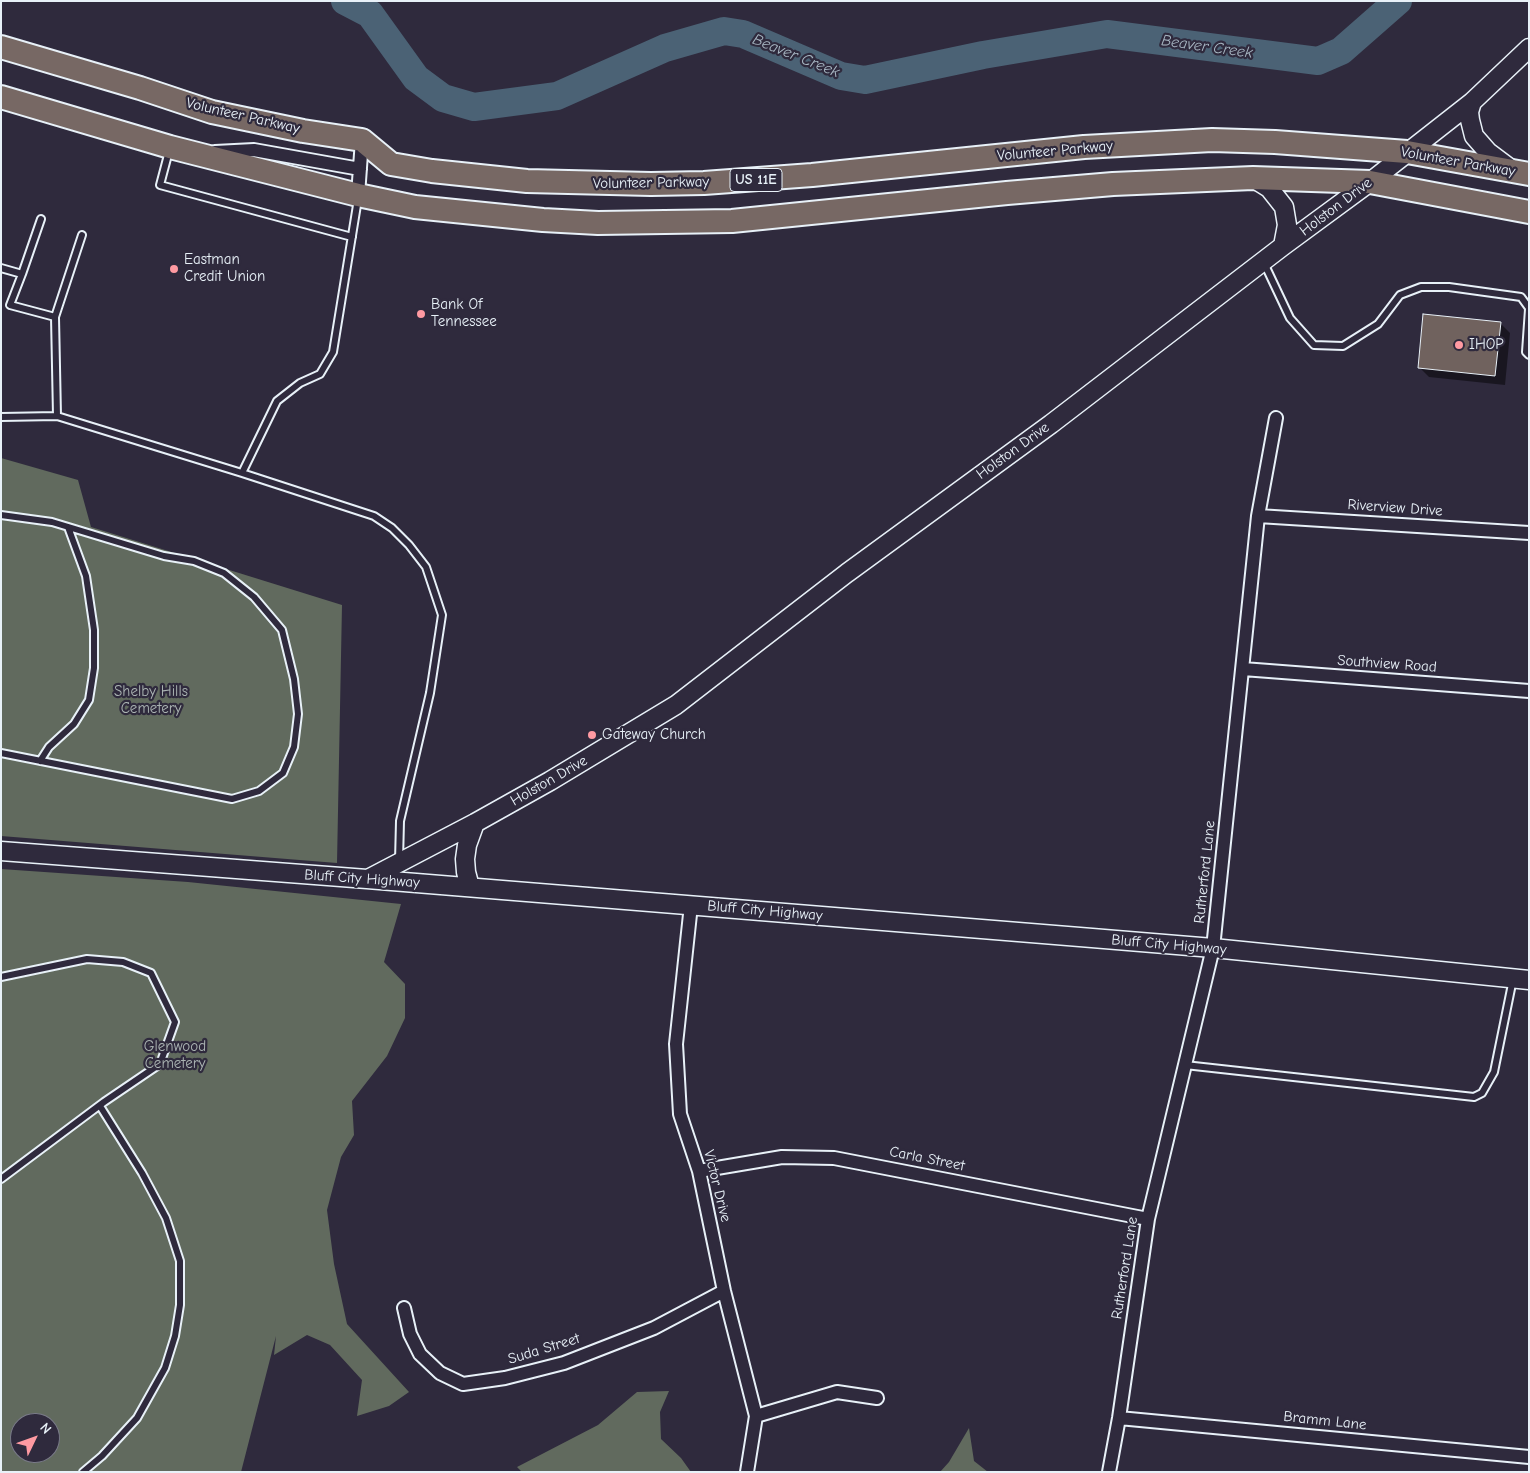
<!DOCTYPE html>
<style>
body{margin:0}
#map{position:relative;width:1530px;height:1473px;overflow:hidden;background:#2f2a3d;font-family:"Comic Neue",sans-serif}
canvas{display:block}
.frame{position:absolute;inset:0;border:2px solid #e8f1f8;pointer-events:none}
.north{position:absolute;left:10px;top:1413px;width:50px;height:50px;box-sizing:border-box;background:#2f2a3d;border:1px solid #797a88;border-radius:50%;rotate:48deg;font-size:14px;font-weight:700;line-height:20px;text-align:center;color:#e8f1f8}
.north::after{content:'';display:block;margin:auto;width:18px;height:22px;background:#ff9aa2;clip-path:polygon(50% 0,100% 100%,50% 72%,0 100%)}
</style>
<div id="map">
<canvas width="1530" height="1473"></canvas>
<div class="frame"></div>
<div class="north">N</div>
</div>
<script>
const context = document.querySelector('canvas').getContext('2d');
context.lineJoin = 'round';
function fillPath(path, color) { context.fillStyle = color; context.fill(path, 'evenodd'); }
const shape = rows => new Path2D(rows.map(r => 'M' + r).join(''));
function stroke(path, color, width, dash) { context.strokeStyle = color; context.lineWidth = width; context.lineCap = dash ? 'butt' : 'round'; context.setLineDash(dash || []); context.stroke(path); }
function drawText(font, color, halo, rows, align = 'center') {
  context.font = font + ' "Comic Neue",sans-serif'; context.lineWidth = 4.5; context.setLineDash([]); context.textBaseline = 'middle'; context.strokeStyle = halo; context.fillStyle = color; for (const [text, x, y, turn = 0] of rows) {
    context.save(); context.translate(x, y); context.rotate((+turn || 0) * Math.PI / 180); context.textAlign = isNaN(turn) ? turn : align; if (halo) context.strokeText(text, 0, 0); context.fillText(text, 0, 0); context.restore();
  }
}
fillPath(shape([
 [1,458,78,480,91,527,342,605,337,863,1,836],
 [1,869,188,882,401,904,384,962,405,984,405,1018,387,1056,352,1101,354,1135,341,1157,327,1210,334,1264,347,1324,409,1392,389,1406,357,1416,362,1380,330,1345,307,1335,274,1355,276,1336,241,1472,1,1472],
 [20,1423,50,1423,50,1453,20,1453],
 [669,1391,660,1412,661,1439,681,1458,691,1472,522,1472,517,1467,598,1425,637,1392],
 [969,1428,974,1461,988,1472,940,1472,949,1462]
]), '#616a5e');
fillPath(shape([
 [1500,323,1510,333,1505,385,1429,377,1419,367]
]), '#0007');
stroke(shape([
 [345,1,370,14,416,78,443,98,474,107,557,96,665,48,724,31,743,34,841,76,865,80,983,55,1107,34,1318,61,1341,51,1398,1]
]), '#4b6275', 28);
const building = shape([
 [1423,314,1501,322,1495,376,1418,368,1423,314]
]);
fillPath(building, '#70625e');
stroke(building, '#e8f1f8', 1);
const lane = shape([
 [169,151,160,185,352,237],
 [1264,263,1290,318,1314,345,1343,346,1378,324,1400,295,1421,287,1449,287,1521,297,1529,308],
 [1,268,22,274,10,305,55,317,57,416],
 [22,274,41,219],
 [1529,309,1526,352,1529,355],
 [55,317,82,235],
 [1,417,57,416,242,473,277,401,300,383,320,374,333,352,358,199],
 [242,473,374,516,392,528,409,545,426,567,442,615,430,693,400,821,399,861],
 [1,515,52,522,164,556,194,561,224,573,254,597,282,630,294,679,298,714,294,747,283,773,259,791,232,799,1,753],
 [40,761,49,747,74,724,89,700,94,668,94,630,86,576,68,527],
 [1,977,87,959,123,962,151,973,175,1022,160,1064,104,1102,1,1179],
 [1185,1065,1474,1097,1482,1093,1494,1072,1513,979],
 [83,1472,102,1456,137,1418,165,1368,175,1336,180,1305,180,1261,166,1218,142,1173,100,1106]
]);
const street = shape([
 [215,152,254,150,360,169],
 [358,195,362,140],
 [1258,516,1529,533],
 [1243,669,1529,691],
 [691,905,676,1044,680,1114,699,1171,724,1291,756,1416,747,1472],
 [699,1171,782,1157,834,1158,1148,1219],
 [404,1308,410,1334,420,1354,440,1373,463,1384,505,1378,564,1363,654,1328,724,1291],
 [756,1416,837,1392,877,1398],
 [1119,1418,1529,1457],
 [1109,1472,1119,1418,1148,1219,1213,948,1258,516,1276,418]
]);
const secondary = shape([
 [1472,102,1469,112,1470,120,1474,136,1488,152,1512,170],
 [1253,178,1269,188,1284,207,1287,225,1283,246],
 [1,851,367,879,1092,938,1213,948,1529,980],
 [368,879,475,823,550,781,676,705,847,573,1051,424,1283,246,1370,182,1472,102,1529,48],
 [470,887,466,872,465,859,467,845,475,823]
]);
const highway = shape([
 [1,47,140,88,212,112,303,131,362,140,391,164,432,171,527,181,651,184,704,183,812,175,1084,147,1212,140,1275,142,1407,152,1529,174],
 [1,97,170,147,358,195,415,207,543,220,598,223,732,221,1007,193,1113,184,1253,178,1370,182,1529,212]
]);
stroke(lane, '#e8f1f8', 10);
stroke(street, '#e8f1f8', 16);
stroke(secondary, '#e8f1f8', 21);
stroke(highway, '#e8f1f8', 26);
stroke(lane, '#2f2a3d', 6);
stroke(street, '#2f2a3d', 12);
stroke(secondary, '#2f2a3d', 18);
stroke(highway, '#776864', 22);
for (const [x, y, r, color] of [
 [174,269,5,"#ff9aa2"],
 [421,314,5,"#ff9aa2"],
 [1459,345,5,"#ff9aa2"],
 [592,735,5,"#ff9aa2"]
]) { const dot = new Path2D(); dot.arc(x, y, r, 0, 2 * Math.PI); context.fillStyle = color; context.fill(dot); stroke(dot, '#2f2a3d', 2); }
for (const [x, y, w] of [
 [756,180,52]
]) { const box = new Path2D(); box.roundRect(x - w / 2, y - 11.5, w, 23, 4); context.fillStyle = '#2f2a3d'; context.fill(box); stroke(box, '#e8f1f8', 1); }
drawText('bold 14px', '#e8f1f8', null, [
 ["US 11E",756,180]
]);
drawText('15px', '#e8f1f8', '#2f2a3d', [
 ["Volunteer Parkway",243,116,13],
 ["Volunteer Parkway",1055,151,-5],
 ["Volunteer Parkway",1458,162,10],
 ["Volunteer Parkway",651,183,-1],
 ["Holston Drive",1336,207,-37],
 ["Holston Drive",1013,451,-36],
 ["Riverview Drive",1395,508,4],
 ["Southview Road",1387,664,4],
 ["Holston Drive",549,781,-30],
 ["Rutherford Lane",1205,872,-84],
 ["Bluff City Highway",362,879,4],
 ["Bluff City Highway",765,911,5],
 ["Bluff City Highway",1169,945,5],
 ["Carla Street",927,1159,11],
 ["Victor Drive",717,1186,76],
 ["Rutherford Lane",1125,1268,-81],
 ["Suda Street",544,1349,-17],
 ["Bramm Lane",1325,1421,6]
]);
drawText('15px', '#e8f1f8', '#2f2a3d', [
 ["Eastman",184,260],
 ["Credit Union",184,277],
 ["Bank Of",431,305],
 ["Tennessee",431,322],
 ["IHOP",1469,345],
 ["Gateway Church",602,735]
], 'left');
drawText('15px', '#abb4b3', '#2f2a3d', [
 ["Shelby Hills",151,692],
 ["Cemetery",151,709],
 ["Glenwood",175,1047],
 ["Cemetery",175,1064]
]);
drawText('italic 16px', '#a9b8c4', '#2f2a3d', [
 ["Beaver Creek",1207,47,8],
 ["Beaver Creek",796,56,22]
]);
</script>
